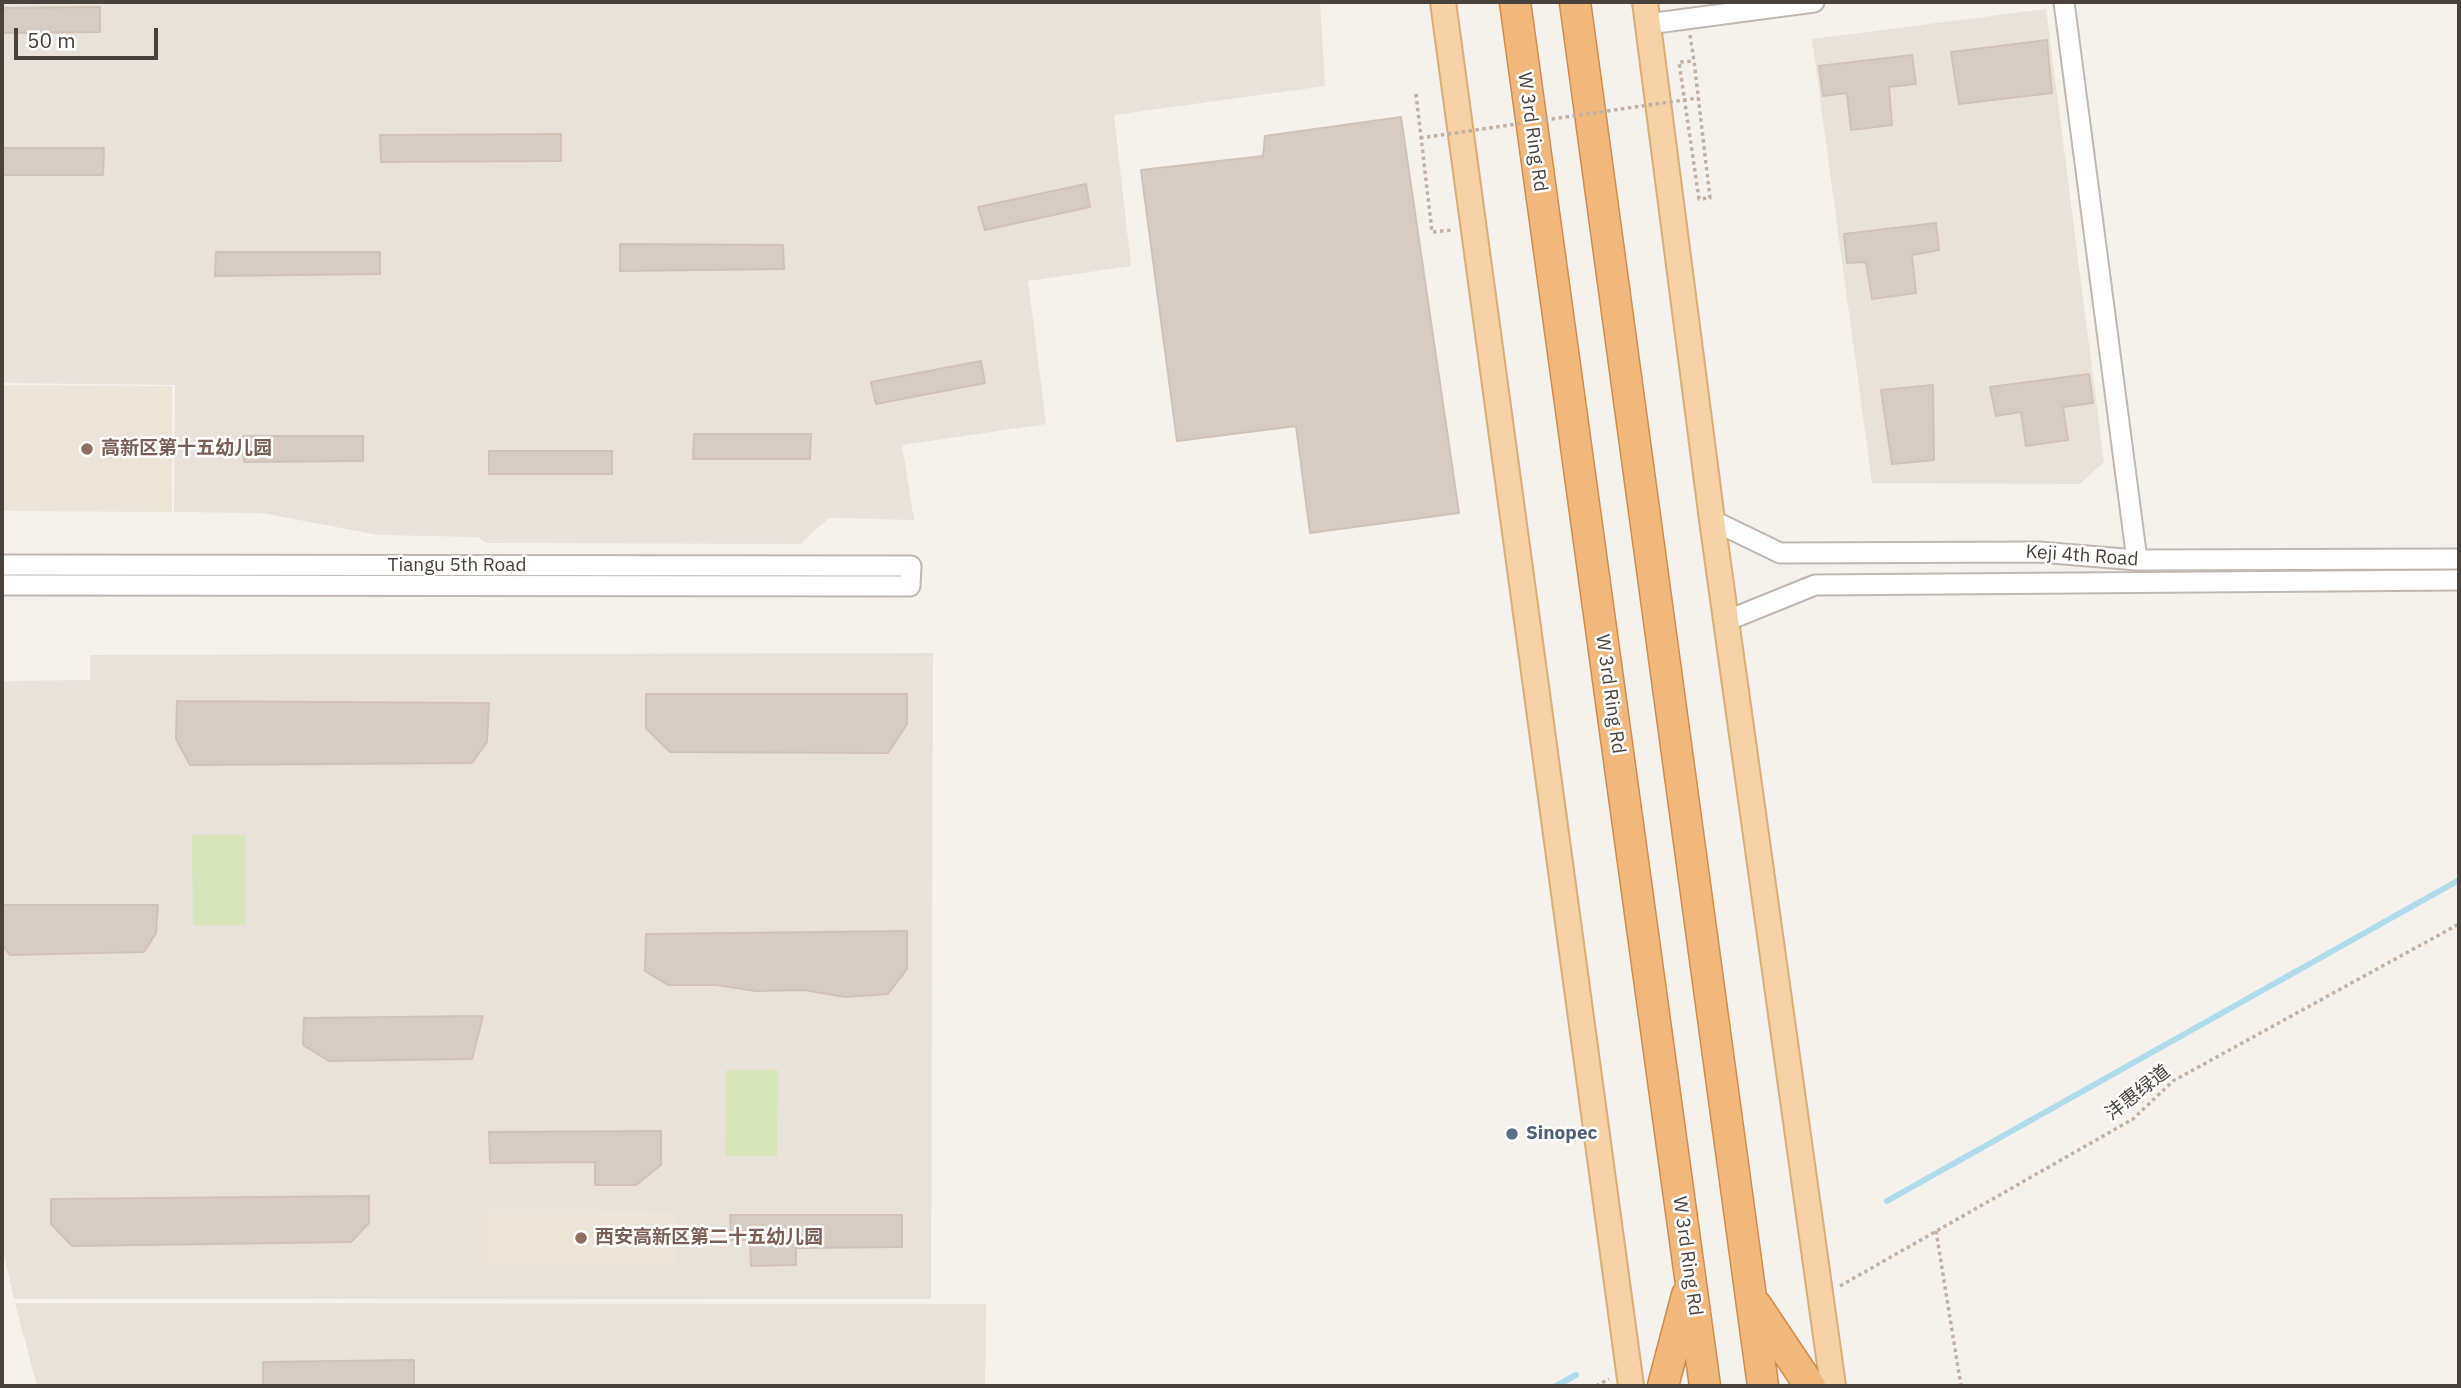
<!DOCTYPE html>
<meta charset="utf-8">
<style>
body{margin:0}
#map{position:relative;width:2461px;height:1388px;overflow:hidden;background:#f5f1ed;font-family:"IBM Plex Sans",sans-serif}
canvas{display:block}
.frame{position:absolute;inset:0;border:4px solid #49413b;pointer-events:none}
.scale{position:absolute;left:14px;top:28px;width:144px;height:32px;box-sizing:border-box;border:4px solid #49413b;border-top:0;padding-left:9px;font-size:21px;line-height:24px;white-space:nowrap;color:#49413b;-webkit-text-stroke:5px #fff;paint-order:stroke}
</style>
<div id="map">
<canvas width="2461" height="1388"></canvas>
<div class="frame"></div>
<div class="scale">50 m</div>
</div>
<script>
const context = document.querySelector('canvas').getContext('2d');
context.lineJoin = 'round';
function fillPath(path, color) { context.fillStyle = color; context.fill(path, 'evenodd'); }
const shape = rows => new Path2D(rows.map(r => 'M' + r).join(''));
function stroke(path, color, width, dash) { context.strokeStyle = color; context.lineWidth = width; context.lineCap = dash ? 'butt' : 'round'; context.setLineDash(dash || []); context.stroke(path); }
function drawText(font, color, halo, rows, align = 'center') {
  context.font = font + ' "IBM Plex Sans","Noto Sans SC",sans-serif'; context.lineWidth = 5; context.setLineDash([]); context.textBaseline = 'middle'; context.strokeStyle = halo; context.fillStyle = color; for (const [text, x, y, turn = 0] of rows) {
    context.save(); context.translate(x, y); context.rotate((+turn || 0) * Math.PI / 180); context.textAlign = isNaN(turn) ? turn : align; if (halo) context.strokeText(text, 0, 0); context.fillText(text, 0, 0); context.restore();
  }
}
fillPath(shape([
 [2,2,1320,2,1325,86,1114,115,1131,266,1028,281,1046,424,902,445,914,520,829,518,800,544,486,543,478,537,378,535,262,513,174,512,175,385,2,383],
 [2046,9,2104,462,2080,484,1872,483,1812,39],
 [933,653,931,1299,14,1299,2,1246,2,681,90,680,90,655],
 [15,1303,986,1304,985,1386,37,1386]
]), '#e8e2db');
fillPath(shape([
 [2,385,172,386,172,512,2,511],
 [487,1209,676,1211,675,1265,486,1265]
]), '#ece4d8');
fillPath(shape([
 [192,835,245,835,245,925,193,925],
 [726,1070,778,1070,777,1156,725,1156]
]), '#d8e4ba');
stroke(shape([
 [1887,1201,2459,880],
 [1556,1386,1576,1375]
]), '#b0dbea', 6);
const building = shape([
 [100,7,100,32,2,33,2,8,100,7],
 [2047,40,2052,93,1959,104,1951,52,2047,40],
 [1912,55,1916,84,1889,87,1892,125,1851,130,1847,93,1823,96,1819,66,1912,55],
 [1401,117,1459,513,1310,533,1296,426,1177,441,1141,170,1263,156,1265,136,1401,117],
 [561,134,561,161,381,162,380,135,561,134],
 [2,148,104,148,103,175,2,175,2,148],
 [1086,184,1090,207,985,230,978,207,1086,184],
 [1936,223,1939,250,1912,255,1916,293,1872,299,1866,262,1847,263,1844,234,1936,223],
 [620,244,783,245,784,269,620,271,620,244],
 [216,252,380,252,380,274,215,276,216,252],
 [981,361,985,383,876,404,871,382,981,361],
 [2089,374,2093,403,2063,407,2068,440,2026,446,2021,412,1996,416,1990,387,2089,374],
 [1933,385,1934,460,1892,464,1881,390,1933,385],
 [694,434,811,434,810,459,693,459,694,434],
 [243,436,363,436,363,461,244,462,243,436],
 [489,451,612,451,612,474,489,474,489,451],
 [646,694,907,694,907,724,888,753,670,752,646,728,646,694],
 [177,701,489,703,487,742,472,763,190,765,176,739,177,701],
 [2,905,158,905,156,933,144,952,10,955,2,945,2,905],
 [907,931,907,969,888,994,845,997,804,990,756,991,716,985,668,985,645,971,646,934,907,931],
 [483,1016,472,1059,329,1061,303,1045,304,1018,483,1016],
 [661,1131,661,1165,636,1185,595,1185,595,1162,490,1163,489,1132,661,1131],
 [369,1196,369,1223,351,1242,72,1246,51,1224,51,1199,369,1196],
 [730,1215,902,1215,902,1247,796,1248,796,1265,751,1266,750,1240,731,1240,730,1215],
 [414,1360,414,1386,263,1386,263,1362,414,1360]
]);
fillPath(building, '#d6ccc3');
stroke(building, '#d0c2b7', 2);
const minor = shape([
 [2064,2,2137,560],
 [1648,24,1814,2],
 [1712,520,1780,553,2039,552,2137,560,2459,559],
 [2,565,911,566,910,586,2,585],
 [1726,621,1815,585,2459,580]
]);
const major = shape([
 [1443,2,1631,1386],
 [1645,2,1712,520,1833,1386]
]);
const highway = shape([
 [1515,2,1705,1386],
 [1575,2,1763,1386],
 [1756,1305,1810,1386],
 [1663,1386,1687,1295]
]);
stroke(minor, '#c0b8b0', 23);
stroke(major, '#d9ad77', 28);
stroke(highway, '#cf8c4d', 33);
stroke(shape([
 [1690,35,1694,61,1710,198,1699,199,1679,62,1694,61],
 [1416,94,1432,232,1452,230],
 [1936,1231,1961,1386],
 [1840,1286,2133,1119,2173,1081,2459,924],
 [1596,1386,1609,1379]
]), '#c0b1a3', 3.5, [3.5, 3.5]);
stroke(minor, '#fff', 19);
stroke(major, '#f5d3a6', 24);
stroke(highway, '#f0b87d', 30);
stroke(shape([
 [1420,138,1698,98]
]), '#c0b1a3', 3.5, [3.5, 3.5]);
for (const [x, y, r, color] of [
 [87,449,7,"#8d6e63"],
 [1512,1134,7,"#5c6f8a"],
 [581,1238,7,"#8d6e63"]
]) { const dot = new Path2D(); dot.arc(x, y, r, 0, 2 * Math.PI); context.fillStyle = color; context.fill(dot); stroke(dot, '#fff', 2.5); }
drawText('19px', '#49413b', '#fff', [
 ["W 3rd Ring Rd",1532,132,82],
 ["Keji 4th Road",2082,556,4],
 ["Tiangu 5th Road",457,566],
 ["W 3rd Ring Rd",1610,694,82],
 ["沣惠绿道",2138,1093,-38],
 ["W 3rd Ring Rd",1687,1256,82]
]);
drawText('bold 19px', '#785e54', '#fff', [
 ["高新区第十五幼儿园",101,449],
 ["西安高新区第二十五幼儿园",595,1238]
], 'left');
drawText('bold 19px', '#4e5e75', '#fff', [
 ["Sinopec",1526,1134]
], 'left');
</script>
